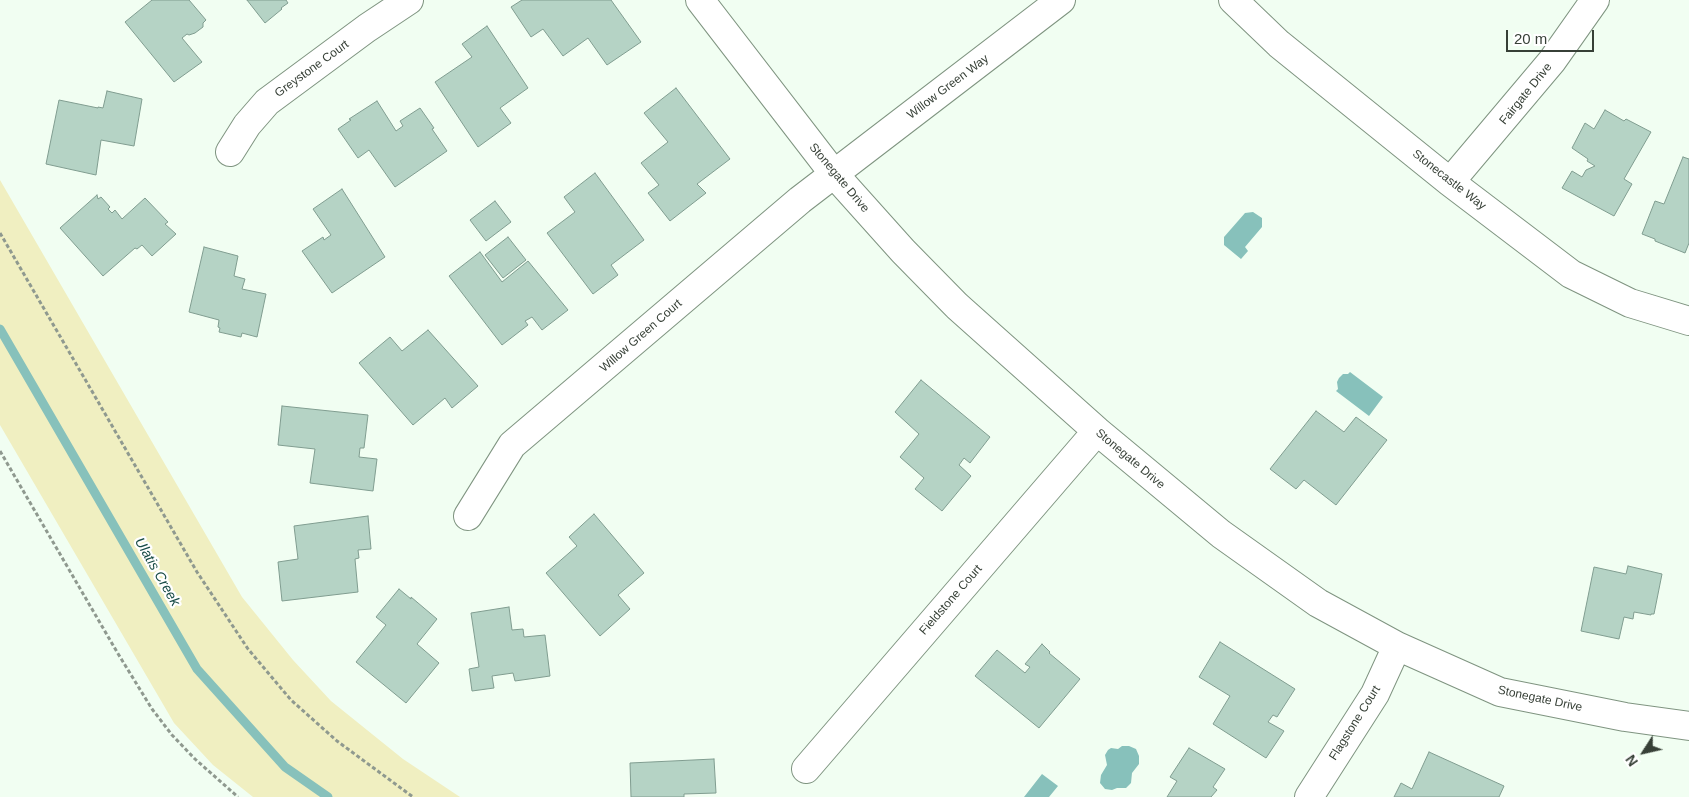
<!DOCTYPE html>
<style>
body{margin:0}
#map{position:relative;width:1689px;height:797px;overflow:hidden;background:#f1fef2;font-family:Arial,sans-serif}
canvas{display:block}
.north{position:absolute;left:1619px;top:727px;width:50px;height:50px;-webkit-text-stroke:4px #fff;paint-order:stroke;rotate:235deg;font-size:14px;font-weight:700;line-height:20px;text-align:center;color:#374037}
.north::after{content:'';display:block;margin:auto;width:18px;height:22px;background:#374037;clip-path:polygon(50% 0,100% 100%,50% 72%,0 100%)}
.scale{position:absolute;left:1506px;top:30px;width:88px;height:22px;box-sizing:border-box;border:2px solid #374037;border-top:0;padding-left:6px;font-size:15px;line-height:18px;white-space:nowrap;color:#374037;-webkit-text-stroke:4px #fff;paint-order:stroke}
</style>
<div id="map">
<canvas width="1689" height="797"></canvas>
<div class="north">N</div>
<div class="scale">20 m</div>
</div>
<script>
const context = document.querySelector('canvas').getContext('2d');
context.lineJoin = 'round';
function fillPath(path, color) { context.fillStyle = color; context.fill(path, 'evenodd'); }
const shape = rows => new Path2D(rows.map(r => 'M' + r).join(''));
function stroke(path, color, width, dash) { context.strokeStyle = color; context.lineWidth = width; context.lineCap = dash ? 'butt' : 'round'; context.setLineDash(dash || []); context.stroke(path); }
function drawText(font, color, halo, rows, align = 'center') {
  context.font = font + ' Arial,sans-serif'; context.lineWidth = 4.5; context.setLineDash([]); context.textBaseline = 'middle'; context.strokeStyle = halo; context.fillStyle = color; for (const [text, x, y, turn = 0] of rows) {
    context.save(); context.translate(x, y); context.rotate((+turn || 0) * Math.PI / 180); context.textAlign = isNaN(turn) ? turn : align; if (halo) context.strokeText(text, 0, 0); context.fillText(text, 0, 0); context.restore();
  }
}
fillPath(shape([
 [0,180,242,597,293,660,331,701,403,759,460,797,253,797,213,765,174,723,0,425]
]), '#f0efc1');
fillPath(shape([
 [1253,212,1262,218,1262,227,1245,247,1248,251,1241,259,1224,245,1224,237,1245,213],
 [1350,372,1383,397,1369,416,1336,391,1338,389,1337,382,1339,378,1343,374,1348,374],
 [1122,746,1129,746,1136,749,1139,756,1139,764,1132,773,1131,783,1126,788,1117,788,1112,790,1105,789,1100,783,1101,775,1107,765,1105,755,1108,750,1111,748,1118,749],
 [1042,774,1058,786,1049,797,1024,797]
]), '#87c1bb');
stroke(shape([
 [0,329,197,669,285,767,328,797]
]), '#87c1bb', 9);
const building = shape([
 [152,0,189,0,206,20,203,23,203,27,195,33,189,35,187,34,182,38,202,62,174,82,125,22,152,0],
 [247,0,286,0,288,3,281,8,282,9,265,23,247,0],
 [522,0,611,0,641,42,607,65,588,38,563,56,543,29,531,37,511,7,522,0],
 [487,26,528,88,500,108,511,123,478,147,435,82,472,57,462,44,487,26],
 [676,88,730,159,697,184,706,193,670,221,648,193,659,185,641,163,668,142,644,113,676,88],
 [107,91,142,99,134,146,101,140,96,175,46,164,59,100,98,108,98,107,103,108,107,91],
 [377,101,396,131,403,126,400,121,420,108,434,128,432,129,447,151,395,187,369,150,358,158,338,129,351,120,349,119,377,101],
 [1605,110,1624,121,1626,119,1651,132,1624,179,1632,184,1614,216,1562,188,1572,171,1582,177,1586,170,1595,166,1587,161,1588,159,1572,148,1585,123,1594,129,1605,110],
 [1683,157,1689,159,1689,243,1685,253,1655,241,1655,239,1642,234,1655,201,1664,204,1683,157],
 [595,173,644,240,611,265,618,275,593,294,547,233,575,212,564,197,595,173],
 [342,189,385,257,332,293,302,251,323,237,324,240,331,235,313,209,342,189],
 [97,195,98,199,101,197,110,207,108,209,112,213,115,210,122,219,145,198,168,222,165,224,176,234,152,256,142,245,137,249,135,248,103,276,60,228,97,195],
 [495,201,511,222,486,241,470,220,495,201],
 [508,237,526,260,503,278,485,255,508,237],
 [204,247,238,256,234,276,245,279,242,289,266,294,257,337,242,333,241,337,219,332,220,328,218,327,219,320,189,312,204,247],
 [480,252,502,282,528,261,568,310,542,330,532,317,525,321,528,325,502,345,449,276,480,252],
 [428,330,478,386,452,408,445,398,413,425,359,363,390,337,402,351,428,330],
 [921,380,990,437,970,463,964,458,959,465,971,476,942,511,915,489,924,478,900,457,919,434,895,412,921,380],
 [282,406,368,415,364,448,360,448,359,457,377,459,373,491,310,483,315,449,278,445,282,406],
 [1316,411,1344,432,1356,417,1387,440,1336,505,1304,480,1296,489,1270,469,1316,411],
 [594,514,644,573,618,595,630,609,600,636,546,573,577,546,569,537,594,514],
 [368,516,371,549,358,550,359,558,355,559,358,592,282,601,278,562,298,559,294,526,368,516],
 [1628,566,1662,574,1654,614,1651,614,1651,615,1634,612,1633,619,1624,617,1619,639,1581,631,1594,567,1626,574,1628,566],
 [399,589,411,599,411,597,437,619,417,644,439,663,406,703,356,662,386,625,376,617,399,589],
 [509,607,512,630,523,629,524,637,545,635,550,676,515,681,513,673,492,676,494,688,472,691,469,669,479,667,471,613,509,607],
 [1220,642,1295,689,1277,717,1273,715,1268,722,1284,731,1266,758,1213,724,1230,696,1199,677,1220,642],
 [1042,644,1050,652,1049,653,1080,679,1039,728,975,676,997,650,1025,673,1030,667,1025,664,1042,644],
 [1189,748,1225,769,1213,787,1217,790,1211,797,1167,797,1177,781,1170,777,1189,748],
 [1429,752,1504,786,1499,797,1394,797,1401,783,1412,789,1429,752],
 [714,759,716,793,684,794,684,797,631,797,630,763,714,759]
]);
fillPath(building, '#b5d3c5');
stroke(building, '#809d90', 1);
const minor = shape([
 [700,0,834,174,903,251,957,306,1097,431,1221,534,1318,603,1397,646,1500,692,1625,717,1689,726],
 [1233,0,1279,44,1450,182,1571,274,1630,303,1689,321],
 [230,152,247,125,267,102,367,28,409,0],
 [1450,182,1552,61,1595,0],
 [468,516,512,445,800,200,1061,0],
 [806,769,1097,431],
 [1309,797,1375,694,1397,646]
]);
stroke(minor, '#7f9480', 30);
stroke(shape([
 [0,233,197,572,248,649,291,700,337,741,413,797],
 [0,451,117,652,152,709,172,735,195,759,238,797]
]), '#8f998f', 3, [4, 2.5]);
stroke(minor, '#fff', 28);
drawText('12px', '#374037', '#fff', [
 ["Greystone Court",312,69,-36],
 ["Willow Green Way",948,87,-37],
 ["Fairgate Drive",1526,94,-51],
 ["Stonegate Drive",839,178,50],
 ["Stonecastle Way",1449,180,38],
 ["Willow Green Court",641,336,-41],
 ["Stonegate Drive",1130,459,40],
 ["Fieldstone Court",951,600,-49],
 ["Stonegate Drive",1540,699,12],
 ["Flagstone Court",1355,723,-58]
]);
drawText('italic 14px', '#194c47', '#fff', [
 ["Ulatis Creek",157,572,60]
]);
</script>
